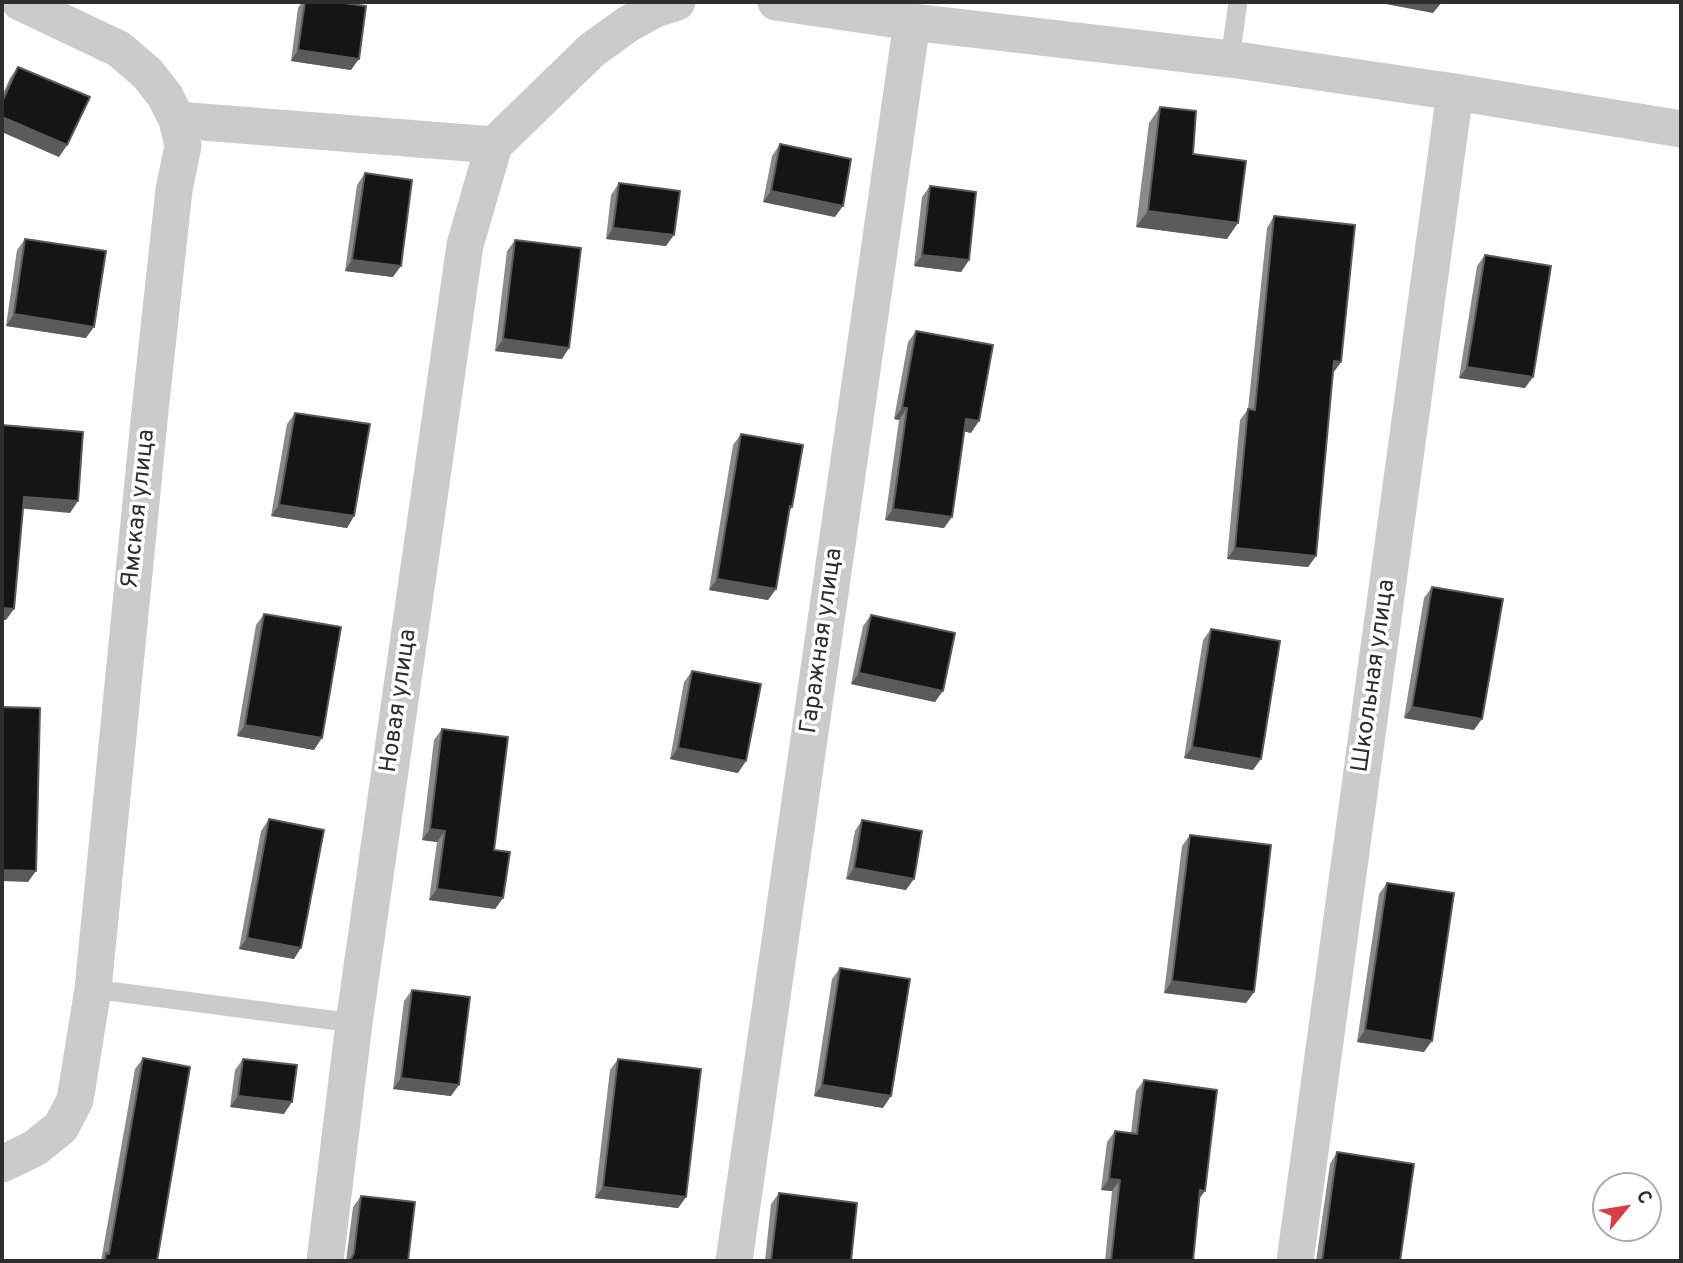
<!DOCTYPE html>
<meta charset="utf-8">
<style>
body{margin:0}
#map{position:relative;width:1683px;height:1263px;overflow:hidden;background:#fff;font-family:Overpass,sans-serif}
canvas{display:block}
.frame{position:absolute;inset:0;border:4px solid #2e2e2e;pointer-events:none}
.north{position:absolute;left:1592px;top:1172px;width:70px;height:70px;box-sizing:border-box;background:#fff;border:2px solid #ababab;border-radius:50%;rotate:60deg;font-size:19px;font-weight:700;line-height:28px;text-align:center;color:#2e2e2e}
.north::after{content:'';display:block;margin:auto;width:24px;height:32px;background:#d63f46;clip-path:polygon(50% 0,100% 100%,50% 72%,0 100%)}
</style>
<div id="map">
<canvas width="1683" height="1263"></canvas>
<div class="frame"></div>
<div class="north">С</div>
</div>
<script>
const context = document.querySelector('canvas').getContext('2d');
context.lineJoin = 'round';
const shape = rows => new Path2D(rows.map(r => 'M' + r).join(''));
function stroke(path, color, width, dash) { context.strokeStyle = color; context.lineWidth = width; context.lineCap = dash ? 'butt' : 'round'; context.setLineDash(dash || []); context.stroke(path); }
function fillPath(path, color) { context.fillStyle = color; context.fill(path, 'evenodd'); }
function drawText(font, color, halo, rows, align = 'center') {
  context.font = font + ' Overpass,sans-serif'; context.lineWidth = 7; context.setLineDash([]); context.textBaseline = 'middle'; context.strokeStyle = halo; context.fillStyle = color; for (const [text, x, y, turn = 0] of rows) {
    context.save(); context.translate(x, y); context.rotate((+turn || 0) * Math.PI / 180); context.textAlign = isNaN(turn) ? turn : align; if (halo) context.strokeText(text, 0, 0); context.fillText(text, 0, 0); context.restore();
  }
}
stroke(shape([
 [1230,59,1238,2],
 [93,989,354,1023]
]), '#cbcbcb', 19);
stroke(shape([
 [776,2,912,22,1230,59,1455,92,1681,129],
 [177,120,494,145,592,50,628,24,655,9,677,2],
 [2,1164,35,1148,61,1127,75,1100,93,989,150,411,174,190,183,146,177,120,165,96,148,74,119,49,20,2],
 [325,1261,354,1023,465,245,494,145],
 [734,1261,912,22],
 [1295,1261,1455,92]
]), '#cbcbcb', 37);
fillPath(shape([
 [302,2,337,2,351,70,291,61,298,8],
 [18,67,67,145,59,157,2,132,2,96,10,78],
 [1160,107,1227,239,1136,227,1149,123],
 [780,144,835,217,763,202,772,156],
 [365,173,393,277,345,271,357,185],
 [619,183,666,246,606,239,611,195],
 [930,186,969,260,961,272,914,266,922,197],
 [1274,216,1341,362,1333,373,1316,556,1308,567,1227,559,1240,420,1248,409,1267,228],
 [25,239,86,338,6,326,17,250],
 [515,240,562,359,495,351,507,251],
 [1485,255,1525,388,1459,378,1477,266],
 [916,331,971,433,964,431,944,528,885,520,899,420,894,419,908,342],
 [295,413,354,516,347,528,271,516,287,424],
 [741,434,792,507,789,512,776,589,768,600,709,590,733,445],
 [1432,587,1474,730,1404,718,1424,598],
 [264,614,314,750,237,736,256,625],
 [871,615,935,702,851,684,863,626],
 [1211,629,1253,770,1184,758,1203,640],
 [692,671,738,773,670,759,684,682],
 [442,729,494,850,503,898,495,909,429,900,437,842,422,840,434,740],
 [269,819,294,959,239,949,261,831],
 [862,820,906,890,846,879,855,831],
 [1190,835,1254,992,1246,1003,1164,993,1182,846],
 [1387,883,1424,1052,1357,1042,1379,894],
 [840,968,883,1108,814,1096,832,979],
 [412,990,451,1096,393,1089,404,1001],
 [143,1058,157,1261,101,1261,135,1069],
 [243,1059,284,1114,230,1107,235,1070],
 [618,1059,686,1197,678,1208,595,1198,610,1070],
 [1144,1080,1199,1199,1193,1261,1105,1261,1112,1191,1101,1190,1107,1142,1115,1131,1131,1133,1136,1091],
 [1337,1152,1400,1261,1316,1261,1330,1164],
 [779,1193,851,1261,765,1261,771,1204],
 [361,1196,408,1261,346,1261,353,1207]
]), '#8a8a8a');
fillPath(shape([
 [1375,2,1442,2,1433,13],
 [298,50,359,59,351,70,291,61],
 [2,117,67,145,59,157,2,132],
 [771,191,843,206,835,217,763,202],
 [1148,211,1238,223,1227,239,1136,227],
 [613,228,674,235,666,246,606,239],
 [922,255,969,260,961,272,914,266],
 [352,260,401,266,393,277,345,271],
 [14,314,94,327,86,338,6,326],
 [503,339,569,348,562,359,495,351],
 [1334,361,1341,362,1333,373],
 [1467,367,1533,377,1525,388,1459,378],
 [902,408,907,408,899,420,894,419],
 [966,419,979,421,971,433,958,430],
 [24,497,78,501,70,513,17,508],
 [279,505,354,516,347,528,271,516],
 [893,509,952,517,944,528,885,520],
 [1235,548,1316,556,1308,567,1227,559],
 [717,579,776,589,768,600,709,590],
 [2,608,14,609,6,620,2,620],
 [859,673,943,691,935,702,851,684],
 [1412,707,1482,719,1474,730,1404,718],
 [245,725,322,738,314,750,237,736],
 [1192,747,1261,759,1253,770,1184,758],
 [678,748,746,761,738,773,670,759],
 [430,829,445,831,437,842,422,840],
 [854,868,914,879,906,890,846,879],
 [2,870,36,871,28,882,2,881],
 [437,889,503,898,495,909,429,900],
 [247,938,301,948,294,959,239,949],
 [1172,981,1254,992,1246,1003,1164,993],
 [1365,1030,1432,1041,1424,1052,1357,1042],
 [401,1078,459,1085,451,1096,393,1089],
 [822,1085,891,1096,883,1108,814,1096],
 [238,1096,292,1102,284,1114,230,1107],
 [1109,1179,1120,1180,1112,1191,1101,1190],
 [603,1187,686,1197,678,1208,595,1198],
 [1200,1190,1205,1191,1197,1202]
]), '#5b5b5b');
const building = shape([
 [305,2,337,2,366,6,359,59,298,50,305,2],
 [18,67,90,97,67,145,2,117,2,102,18,67],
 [1160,107,1196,111,1193,154,1246,161,1238,223,1148,211,1160,107],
 [780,144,851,159,843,206,771,191,780,144],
 [365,173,412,180,401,266,352,260,365,173],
 [619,183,680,191,674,235,613,228,619,183],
 [930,186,976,192,969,260,922,255,930,186],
 [1274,216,1355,225,1341,362,1334,361,1316,556,1235,548,1248,409,1255,410,1274,216],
 [25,239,106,251,94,327,14,314,25,239],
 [515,240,581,248,569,348,503,339,515,240],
 [1485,255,1551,266,1533,377,1467,367,1485,255],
 [916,331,993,345,979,421,966,419,952,517,893,509,907,408,902,408,916,331],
 [295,413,370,424,354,516,279,505,295,413],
 [2,425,83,432,78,501,24,497,14,609,2,608,2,425],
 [741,434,803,445,792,507,790,506,776,589,717,579,741,434],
 [1432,587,1503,599,1482,719,1412,707,1432,587],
 [264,614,341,627,322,738,245,725,264,614],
 [871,615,955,633,943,691,859,673,871,615],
 [1211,629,1280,641,1261,759,1192,747,1211,629],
 [692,671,761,684,746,761,678,748,692,671],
 [2,707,40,708,36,871,2,870,2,707],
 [442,729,508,737,494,850,510,852,503,898,437,889,445,831,430,829,442,729],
 [269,819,324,830,301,948,247,938,269,819],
 [862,820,922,831,914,879,854,868,862,820],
 [1190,835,1271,845,1254,992,1172,981,1190,835],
 [1387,883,1454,893,1432,1041,1365,1030,1387,883],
 [840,968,910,979,891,1096,822,1085,840,968],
 [412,990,470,997,459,1085,401,1078,412,990],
 [143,1058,190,1067,157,1261,105,1261,106,1253,109,1254,143,1058],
 [243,1059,297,1065,292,1102,238,1096,243,1059],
 [618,1059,701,1069,686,1197,603,1187,618,1059],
 [1144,1080,1217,1090,1205,1191,1200,1190,1193,1261,1111,1261,1120,1180,1109,1179,1115,1131,1137,1134,1144,1080],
 [1337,1152,1414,1164,1400,1261,1322,1261,1337,1152],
 [779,1193,857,1203,851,1261,771,1261,779,1193],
 [361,1196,415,1202,408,1261,350,1261,354,1253,361,1196]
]);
fillPath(building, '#151515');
stroke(building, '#5b5b5b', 2);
drawText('24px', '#2e2e2e', '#fff', [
 ["Ямская улица",140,509,-84],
 ["Гаражная улица",823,641,-82],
 ["Школьная улица",1375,676,-82],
 ["Новая улица",400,701,-82]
]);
</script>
